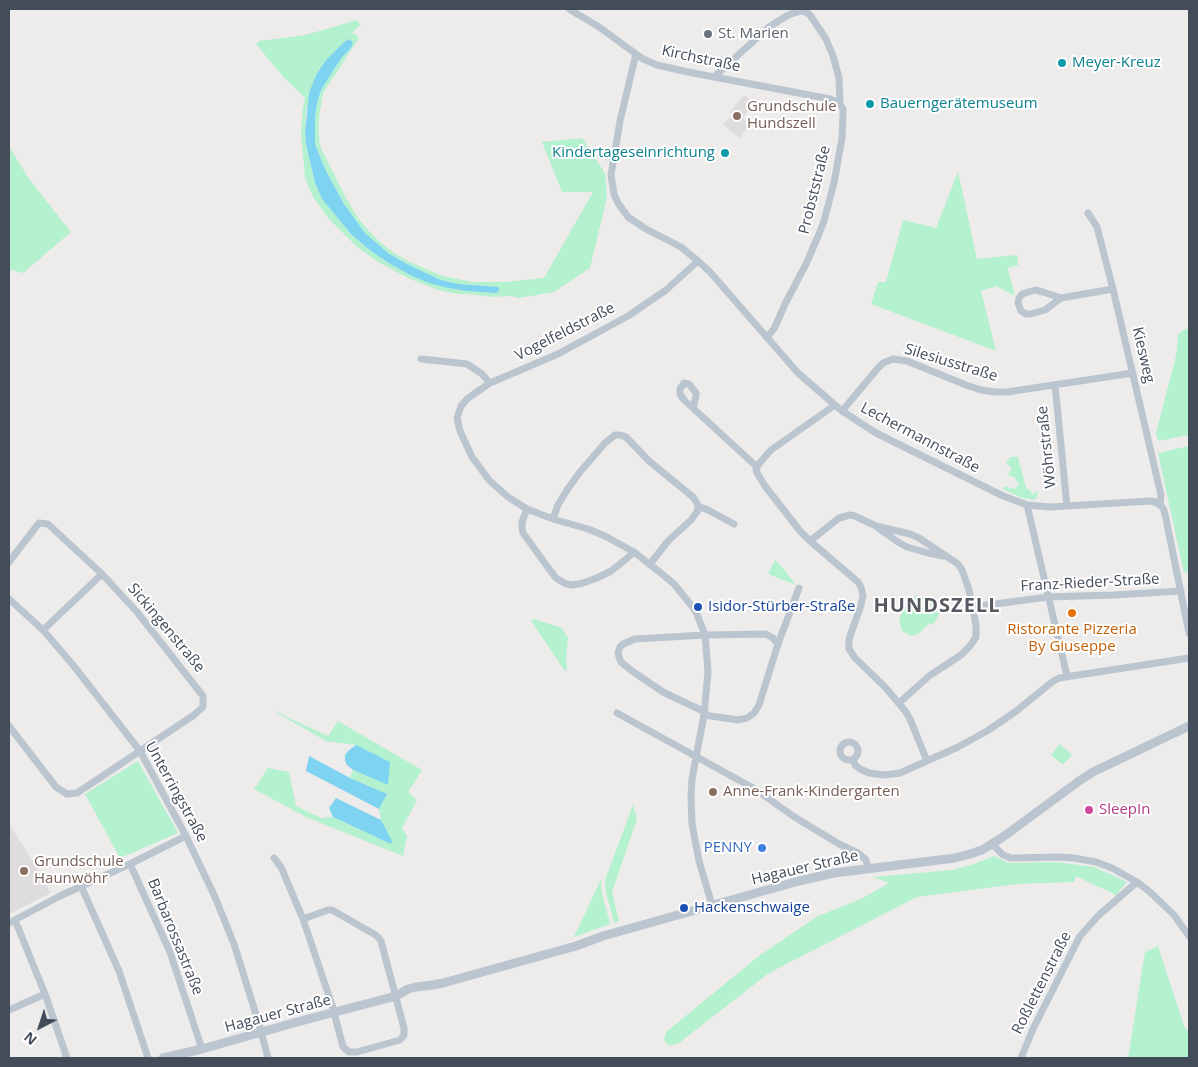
<!DOCTYPE html>
<meta charset="utf-8">
<style>
body{margin:0}
#map{position:relative;width:1198px;height:1067px;overflow:hidden;background:#eeebeb;font-family:"Open Sans",sans-serif}
canvas{display:block}
.frame{position:absolute;inset:0;border:10px solid #434d5a;pointer-events:none}
.north{position:absolute;left:15px;top:1002px;width:50px;height:50px;-webkit-text-stroke:4px #fff;paint-order:stroke;rotate:220deg;font-size:14px;font-weight:700;line-height:20px;text-align:center;color:#434d5a}
.north::after{content:'';display:block;margin:auto;width:18px;height:22px;background:#434d5a;clip-path:polygon(50% 0,100% 100%,50% 72%,0 100%)}
</style>
<div id="map">
<canvas width="1198" height="1067"></canvas>
<div class="frame"></div>
<div class="north">N</div>
</div>
<script>
const context = document.querySelector('canvas').getContext('2d');
context.lineJoin = 'round';
function fillPath(path, color) { context.fillStyle = color; context.fill(path, 'evenodd'); }
const shape = rows => new Path2D(rows.map(r => 'M' + r).join(''));
function stroke(path, color, width, dash) { context.strokeStyle = color; context.lineWidth = width; context.lineCap = dash ? 'butt' : 'round'; context.setLineDash(dash || []); context.stroke(path); }
function drawText(font, color, halo, rows, align = 'center') {
  context.font = font + ' "Open Sans",sans-serif'; context.lineWidth = 4; context.setLineDash([]); context.textBaseline = 'middle'; context.strokeStyle = halo; context.fillStyle = color; for (const [text, x, y, turn = 0] of rows) {
    context.save(); context.translate(x, y); context.rotate((+turn || 0) * Math.PI / 180); context.textAlign = isNaN(turn) ? turn : align; if (halo) context.strokeText(text, 0, 0); context.fillText(text, 0, 0); context.restore();
  }
}
fillPath(shape([
 [744,95,754,103,743,118,746,121,745,123,749,126,740,138,723,125,732,114,730,112],
 [9,824,26,850,51,893,9,914]
]), '#dfdcdd');
fillPath(shape([
 [357,20,361,25,351,34,354,33,359,38,323,93,319,117,319,140,321,148,345,196,358,218,369,231,381,243,394,253,408,261,442,276,473,282,505,282,544,278,593,192,562,192,542,142,582,138,605,173,607,197,590,268,554,292,519,298,510,296,493,297,469,294,459,294,438,290,408,278,378,262,357,247,329,219,313,197,305,178,301,133,303,108,305,98,284,78,256,44,259,41,305,35,323,30],
 [349,39,351,48,342,57,321,90,317,103,315,118,315,144,326,171,344,204,365,233,388,253,405,263,441,280,458,284,498,287,498,292,496,293,467,291,448,288,410,275,387,262,367,248,351,234,322,199,315,183,306,144,305,132,306,111,316,75,326,60,344,42],
 [9,146,29,179,71,232,23,273,9,269],
 [958,172,977,259,1017,255,1018,265,1008,268,1015,296,996,286,981,291,996,351,871,304,878,282,886,282,903,220,936,228],
 [1189,327,1189,435,1158,441,1156,433,1175,360,1177,350,1178,334],
 [1189,446,1189,572,1184,573,1158,453],
 [1010,457,1018,457,1026,488,1031,491,1032,495,1036,492,1036,490,1038,493,1037,497,1035,500,1022,498,1003,489,1004,486,1011,489,1012,487,1016,489,1019,483,1015,481,1016,478,1008,475,1012,467,1006,464],
 [775,560,786,572,796,585,768,574],
 [918,595,927,599,934,606,939,614,934,623,927,625,920,633,911,636,902,631,899,620,902,612,907,604,914,597],
 [534,619,562,628,568,638,566,660,567,669,565,671,531,621],
 [270,709,328,736,338,721,422,770,408,792,417,800,402,828,407,836,403,856,306,817,254,789,268,768,289,772,296,806,321,818,333,817,391,844,391,841,381,820,379,809,387,794,350,778,353,770,388,785,356,745,326,741],
 [1060,744,1072,755,1063,765,1051,755],
 [138,761,178,833,120,858,85,794],
 [633,805,637,819,612,892,619,921,614,923,606,892,605,880],
 [994,856,1009,863,1056,862,1094,867,1125,881,1126,883,1116,895,1076,876,1074,882,1017,884,917,897,769,973,679,1043,669,1046,664,1040,666,1032,759,956,818,916,861,899,889,883,873,877,952,870,974,864],
 [601,879,602,893,610,924,574,937],
 [1158,946,1184,1026,1189,1033,1189,1058,1128,1058,1145,952]
]), '#b4f1cf');
fillPath(shape([
 [349,39,353,42,351,48,342,57,321,90,317,103,315,118,315,144,326,171,344,204,365,233,388,253,405,263,441,280,458,284,498,287,499,289,498,292,496,293,467,291,448,288,429,283,410,275,387,262,367,248,351,234,322,199,315,183,306,144,305,132,309,93,316,75,326,60,344,42],
 [356,745,390,762,388,785,353,770,347,765,345,761,345,755,348,751],
 [309,756,350,778,387,794,379,809,306,771],
 [336,798,381,820,392,841,391,844,333,817,329,808]
]), '#7ed3f1');
stroke(shape([
 [569,9,599,27,643,59,657,65,688,72,830,99,835,101,840,104],
 [636,54,620,121,611,175,614,194,618,203,628,217,646,229,681,247,698,261,710,272,798,373,842,411,876,433,1001,495,1027,505,1050,507,1151,501,1155,502,1160,505,1163,508,1165,514,1189,633],
 [714,77,769,27,788,15,801,11,806,12,810,15,826,39,833,56,839,78,840,104,843,109,843,114,842,138,834,183,824,221,819,234,806,264,785,304,775,327,767,338],
 [1088,213,1097,227,1113,289,1161,495,1160,505],
 [698,261,666,290,628,316,558,354,490,383,474,394,467,399,461,406,457,418,460,431,472,457,489,480,508,497,527,509,553,519,588,529,605,536,634,552,662,574,674,584,691,605,696,612,705,635,708,672,704,715,692,779,691,796,692,824,699,861,712,905],
 [1061,298,1045,310,1031,314,1026,314,1021,311,1018,303,1019,298,1022,294,1035,290,1043,292,1061,298,1113,289],
 [421,359,467,364,482,374,490,383],
 [1055,385,1067,506],
 [835,405,771,450,758,465,756,470,757,473,765,486,800,531,810,541,858,582,861,587,863,595,861,605,849,639,849,649,855,658,885,687,906,712,910,719,927,761],
 [693,408,684,400,680,394,680,389,684,383,689,384,696,393,696,396,693,408,757,467],
 [842,411,878,368,883,363,893,359,907,361,966,385,981,390,995,392,1007,392,1133,373],
 [1027,505,1067,676],
 [698,507,706,509,734,524],
 [527,509,522,522,522,528,523,533,552,573,556,578,566,584,573,585,583,583,597,578,611,571,625,560,634,552],
 [553,519,558,505,567,490,580,472,605,443,615,435,620,435,626,437,649,461,693,497,697,503,698,507,697,512,691,520,668,541,650,564],
 [878,528,898,542,907,547,928,553,943,556],
 [810,541,839,518,850,515,855,516,876,526,910,534,919,538,958,564,962,570,969,590,976,625,976,637,970,646,961,655,929,676,899,703],
 [9,562,39,523,48,524,102,574,137,612,203,696,203,707,194,715,77,793,67,794,56,787,9,726],
 [9,599,43,630,73,665,140,751,186,836,215,897,234,944,259,1024,268,1058],
 [972,607,1048,597,1114,595,1181,591],
 [43,630,102,574],
 [705,712,663,692,632,671,621,662,619,657,618,653,620,647,623,644,635,639,705,635,766,634,773,638,778,644],
 [617,713,755,789,793,816,839,844,858,853,866,860,868,868],
 [704,715,738,720,747,718,754,713,759,705,778,644,799,588],
 '840 751a9 9 0 1 1 18 0a9 9 0 1 1-18 0Z',
 [853,759,855,765,860,769,869,773,885,775,900,773,958,747,987,731,1015,712,1052,682,1059,678,1189,658],
 [992,844,1003,855,1011,858,1058,857,1074,858,1096,862,1112,868,1137,882,1150,892,1174,915,1189,936],
 [274,858,281,867,303,919,332,1005,343,1047,349,1052,357,1052,400,1040,404,1035,404,1028,381,941,378,937,374,934,332,910,328,910,303,919],
 [130,864,170,952,202,1049],
 [81,886,119,971,148,1058],
 [15,920,45,994,67,1058],
 [9,923,60,896,130,864,186,836],
 [9,1010,45,994],
 [1021,1058,1033,1029,1080,936,1099,915,1137,882]
]), '#bbc5cf', 7);
stroke(shape([
 [163,1058,202,1049,297,1022,396,996,408,989,416,987,433,985,443,983,576,946,603,936,799,881,834,873,955,858,970,854,982,850,1003,837,1079,781,1093,772,1189,726]
]), '#bbc5cf', 9);
for (const [x, y, r, color] of [
 [708,34,5,"#6b7280"],
 [1062,63,5,"#0f9aa8"],
 [870,104,5,"#0f9aa8"],
 [737,116,5,"#8d6e63"],
 [725,153,5,"#0f9aa8"],
 [698,607,5,"#1a4fb4"],
 [1072,613,5,"#e8710a"],
 [713,792,5,"#8d6e63"],
 [1089,810,5,"#d1479c"],
 [762,848,5,"#3f7fe0"],
 [24,871,5,"#8d6e63"],
 [684,908,5,"#1a4fb4"]
]) { const dot = new Path2D(); dot.arc(x, y, r, 0, 2 * Math.PI); context.fillStyle = color; context.fill(dot); stroke(dot, '#fff', 2); }
drawText('15px', '#5b616d', '#fff', [
 ["St. Marien",718,34]
], 'left');
drawText('15px', '#434d5a', '#fff', [
 ["Kirchstraße",701,59,12],
 ["Probststraße",815,190,-76],
 ["Vogelfeldstraße",565,332,-27],
 ["Kiesweg",1143,355,77],
 ["Silesiusstraße",951,363,17],
 ["Lechermannstraße",920,438,28],
 ["Wöhrstraße",1047,447,-96],
 ["Franz-Rieder-Straße",1090,583,-3],
 ["Sickingenstraße",166,628,50],
 ["Unterringstraße",176,792,61],
 ["Hagauer Straße",805,868,-13],
 ["Barbarossastraße",175,937,68],
 ["Roßlettenstraße",1042,983,-63],
 ["Hagauer Straße",278,1014,-15]
]);
drawText('15px', '#0d838f', '#fff', [
 ["Meyer-Kreuz",1072,63],
 ["Bauerngerätemuseum",880,104],
 ["Kindertageseinrichtung",715,153,"right"]
], 'left');
drawText('15px', '#785e54', '#fff', [
 ["Grundschule",747,107],
 ["Hundszell",747,124],
 ["Anne-Frank-Kindergarten",723,792],
 ["Grundschule",34,862],
 ["Haunwöhr",34,879]
], 'left');
drawText('15px', '#164399', '#fff', [
 ["Isidor-Stürber-Straße",708,607],
 ["Hackenschwaige",694,908]
], 'left');
drawText('15px', '#c56008', '#fff', [
 ["Ristorante Pizzeria",1072,630],
 ["By Giuseppe",1072,647]
]);
drawText('15px', '#b23c85', '#fff', [
 ["SleepIn",1099,810]
], 'left');
drawText('15px', '#366cbe', '#fff', [
 ["PENNY",752,848]
], 'right');
context.letterSpacing = '1px';
drawText('bold 20px', '#575b61', '#fff', [
 ["HUNDSZELL",937,606]
]);
context.letterSpacing = '0px';
</script>
